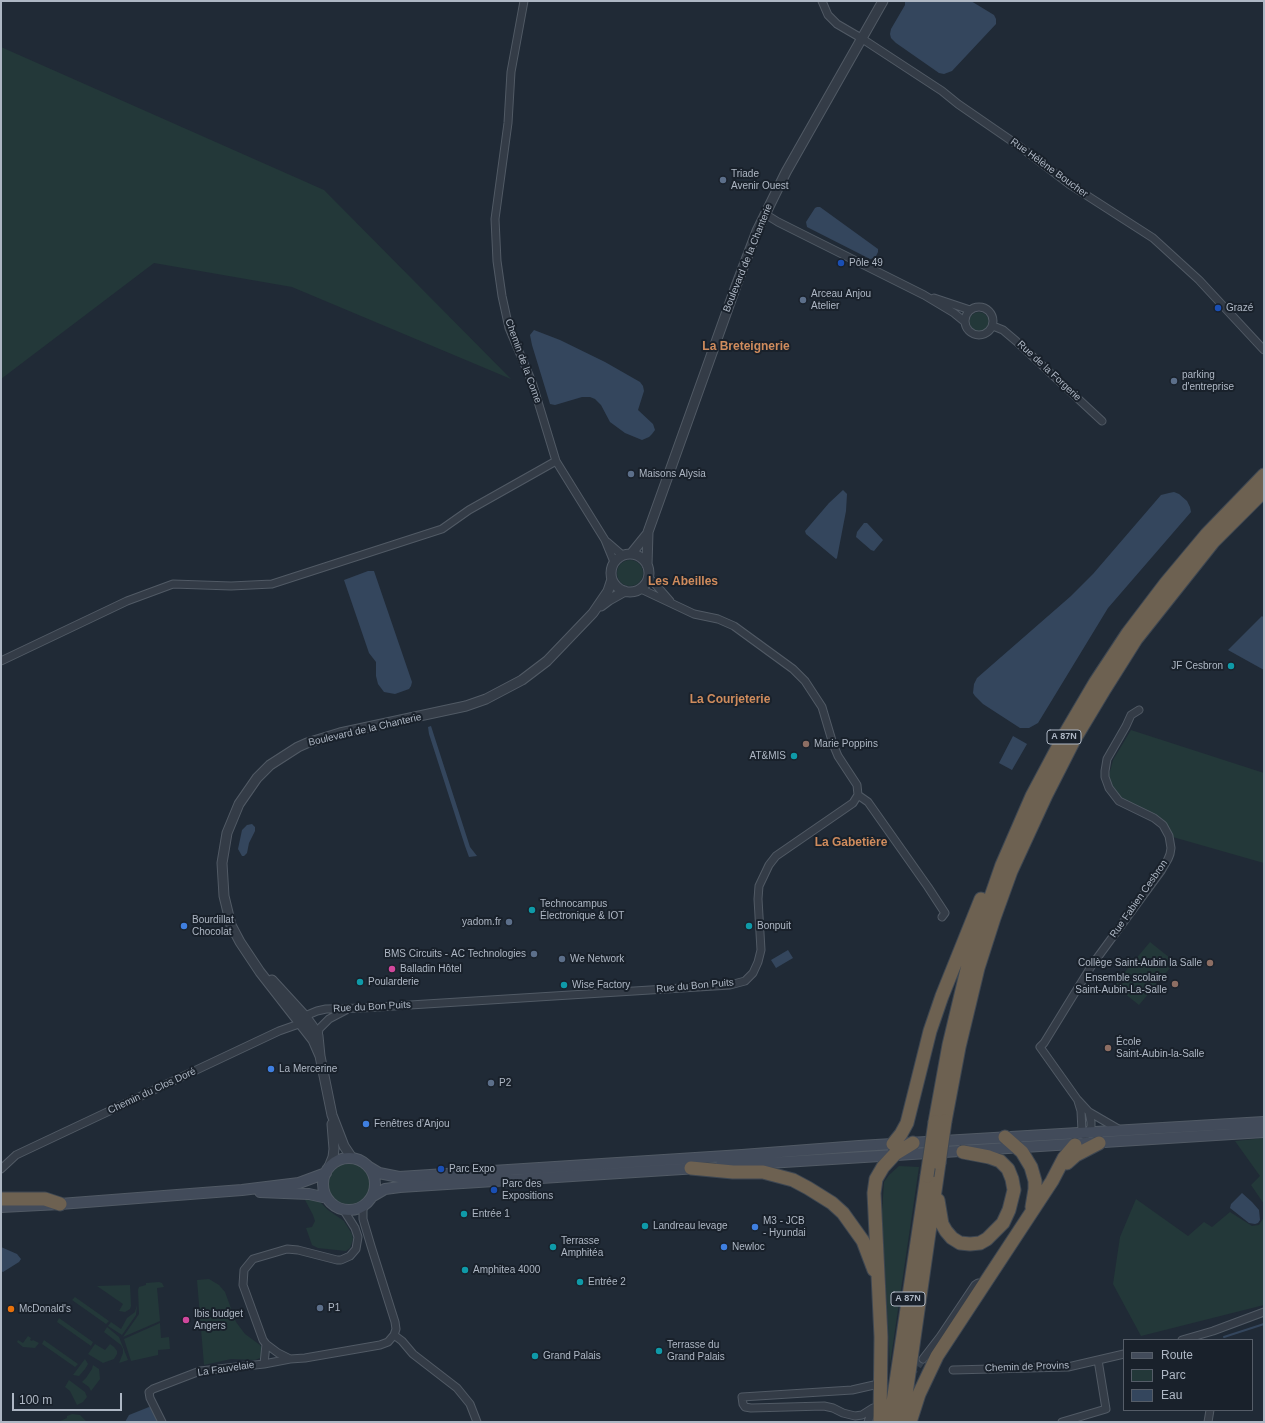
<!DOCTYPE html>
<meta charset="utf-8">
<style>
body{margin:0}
#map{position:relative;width:1265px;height:1423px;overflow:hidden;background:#202a36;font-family:Arial,sans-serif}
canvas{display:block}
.frame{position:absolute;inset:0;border:2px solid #aeb7c4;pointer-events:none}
.legend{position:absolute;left:1123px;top:1339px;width:130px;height:72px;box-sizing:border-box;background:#19212b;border:1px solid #555d68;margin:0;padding:5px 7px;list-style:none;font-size:12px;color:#aeb7c4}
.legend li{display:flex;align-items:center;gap:8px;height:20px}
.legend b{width:20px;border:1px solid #555d68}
.scale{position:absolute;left:12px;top:1393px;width:110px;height:18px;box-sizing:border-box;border:2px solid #aeb7c4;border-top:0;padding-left:5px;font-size:12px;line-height:14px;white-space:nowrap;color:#aeb7c4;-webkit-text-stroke:3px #19212b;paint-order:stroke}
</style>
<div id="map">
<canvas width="1265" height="1423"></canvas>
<div class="frame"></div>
<ul class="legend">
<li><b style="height:5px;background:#424b5a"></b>Route</li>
<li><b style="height:11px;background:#233839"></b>Parc</li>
<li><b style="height:11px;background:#34465d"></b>Eau</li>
</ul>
<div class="scale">100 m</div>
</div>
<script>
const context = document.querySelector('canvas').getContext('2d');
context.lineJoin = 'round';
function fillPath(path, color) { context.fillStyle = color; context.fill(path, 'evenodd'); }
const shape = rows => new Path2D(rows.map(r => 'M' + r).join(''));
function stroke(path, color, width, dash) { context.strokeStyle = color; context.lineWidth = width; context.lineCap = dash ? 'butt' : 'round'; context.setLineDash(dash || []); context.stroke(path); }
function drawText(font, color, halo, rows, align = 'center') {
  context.font = font + ' Arial,sans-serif'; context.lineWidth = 4; context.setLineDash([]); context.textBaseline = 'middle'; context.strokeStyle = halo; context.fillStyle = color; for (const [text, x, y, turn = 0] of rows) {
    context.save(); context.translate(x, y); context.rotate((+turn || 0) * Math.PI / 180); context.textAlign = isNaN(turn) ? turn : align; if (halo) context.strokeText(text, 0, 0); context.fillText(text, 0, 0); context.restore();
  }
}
fillPath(shape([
 [1,47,324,190,511,379,292,287,154,263,1,379],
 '969 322a10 10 0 1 1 20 0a10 10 0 1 1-20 0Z',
 '617 573a13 13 0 1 1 26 0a13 13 0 1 1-26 0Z',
 [1131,730,1264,773,1264,863,1173,837,1162,819,1123,801,1112,787,1108,779,1113,760],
 [1150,942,1175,962,1139,1005,1114,985],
 [1264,1138,1264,1204,1251,1185,1260,1176,1235,1141],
 '327 1184a22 22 0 1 1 44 0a22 22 0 1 1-44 0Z',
 [899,1166,919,1167,890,1364,882,1213,883,1197,884,1182,889,1175],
 [304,1198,319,1201,328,1210,344,1221,352,1234,353,1239,350,1248,346,1251,318,1248,312,1245,306,1228,312,1227,315,1221,313,1215],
 [1136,1199,1188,1236,1204,1222,1212,1227,1230,1212,1252,1226,1259,1225,1264,1217,1264,1305,1141,1336,1113,1284,1120,1237],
 [209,1279,219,1285,225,1292,236,1322,245,1334,260,1345,262,1348,262,1354,260,1358,255,1360,231,1359,204,1365,197,1280],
 [159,1282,162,1283,164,1287,157,1288,160,1321,123,1337,139,1314,138,1290,139,1287,146,1285,146,1283],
 [130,1285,131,1306,130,1309,125,1312,119,1311,123,1304,97,1286],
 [75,1297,109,1321,106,1324,72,1300],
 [137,1305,136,1315,122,1335,108,1326,111,1322,121,1329,127,1318,135,1312],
 [59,1318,93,1342,91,1346,57,1322],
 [160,1323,161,1338,169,1337,170,1349,158,1350,158,1355,131,1361,124,1339],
 [107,1327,119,1337,128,1360,119,1363,123,1353,123,1349,121,1345,104,1332],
 [28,1336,31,1338,30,1340,32,1341,33,1340,39,1343,35,1348,23,1347,17,1342,18,1340,23,1343],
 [44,1340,78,1364,75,1367,42,1344],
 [95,1344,105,1350,110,1344,114,1347,117,1351,117,1354,114,1359,103,1363,88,1354],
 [85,1359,88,1364,85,1369,79,1376,73,1375],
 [93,1365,99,1369,100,1379,91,1391,89,1387,82,1382,86,1378,92,1369],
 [69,1380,85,1392,87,1397,83,1402,77,1405,70,1391,65,1387],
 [72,1414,80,1415,87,1422,58,1422,67,1418,67,1416]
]), '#233839');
fillPath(shape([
 [905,1,971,1,994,15,996,19,996,24,952,71,944,74,939,73,896,43,891,38,890,34,891,29,905,5],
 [817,207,820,207,878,249,878,252,875,258,870,259,807,227,806,222,815,208],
 [534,330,560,340,605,362,640,382,643,386,644,391,638,410,653,424,655,430,652,434,649,437,642,440,625,433,610,422,601,405,595,399,590,397,582,397,555,405,550,404,532,345,530,335],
 [843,490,847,494,846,511,837,558,836,559,806,534,805,531,829,503],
 [1174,492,1179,494,1187,501,1190,507,1191,512,1108,608,1038,723,1029,728,1020,728,983,704,975,696,973,693,974,684,977,678,1071,596,1093,574,1161,495,1169,493],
 [864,523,867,523,883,540,874,551,871,550,856,537,857,532],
 [368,571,374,571,412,682,411,686,409,689,395,694,384,692,378,684,376,676,376,662,369,653,344,580],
 [1262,616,1264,618,1264,670,1228,650],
 [431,726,470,847,477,856,469,857,465,846,429,734,428,727],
 [1013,736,1027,744,1012,770,999,763],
 [252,824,255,827,255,831,249,843,247,853,244,856,242,856,238,849,242,830,247,825],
 [788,950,793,958,776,968,771,960],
 [1242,1193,1252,1202,1259,1210,1260,1220,1258,1223,1255,1224,1249,1223,1230,1208,1231,1204],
 [1,1247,17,1254,21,1259,19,1262,3,1272,1,1271],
 [149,1407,152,1408,159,1422,125,1422,129,1415]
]), '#34465d');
stroke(shape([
 [1224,1337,1264,1324]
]), '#34465d', 2);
stroke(shape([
 [910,1373,916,1369,923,1359]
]), '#353f4b', 7, [7, 3.5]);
const minor = shape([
 [524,1,511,72,508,123,495,219,497,261,502,296,509,328,532,382,556,461,605,540,614,562],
 [822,1,828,15,837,24,861,38,942,91,958,104,1019,146,1069,184,1153,238,1199,280,1264,350],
 [765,214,778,222,924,295,954,313,965,322],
 [934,298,970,310],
 '965 321a14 14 0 1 1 28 0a14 14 0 1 1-28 0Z',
 [993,326,1003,330,1016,341,1102,421],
 [607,542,622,555],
 [648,577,656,585,670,601],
 [641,589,694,614,718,619,734,626,793,669,805,681,822,707,833,744,838,756,857,785,858,795],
 [1,661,127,601,173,584,231,586,272,584,442,529,469,510,556,461],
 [858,795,868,802,928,887,945,913,942,917],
 [318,1036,319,1029,329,1019,346,1010],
 [1078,1101,1081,1111,1082,1132,1084,1135],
 [1120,1130,1089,1112,1077,1099,1040,1047,1044,1043,1092,965,1161,871,1168,859,1170,854,1171,848,1169,836,1163,825,1154,818,1119,801,1109,788,1105,777,1105,771,1107,759,1126,726,1131,715,1139,710],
 [1087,1134,1091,1127,1091,1122,1089,1112],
 [1,1169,16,1155,279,1031,296,1025,305,1016,317,1011,326,1009,362,1008,730,985,745,981,753,973,758,962,761,950,758,899,759,886,769,865,776,856,853,803,858,795],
 [343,1209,355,1228,358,1237,356,1249,350,1256,341,1260,337,1260,298,1250,287,1249,253,1259,244,1270,243,1285,263,1340,266,1344,278,1353,290,1359,305,1358,380,1345,388,1342,394,1335,396,1329,395,1322,371,1246,363,1219,363,1207],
 [394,1335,402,1341,413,1354,457,1388,470,1404,477,1422],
 [1182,1340,1213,1331,1264,1312],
 [923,1359,940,1337,975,1285,978,1283,984,1284],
 [264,1364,266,1344],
 [953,1370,1068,1367,1124,1354],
 [873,1408,862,1415,855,1416,843,1413,833,1408,824,1406,751,1408,745,1407,743,1404,742,1397,852,1390,874,1385],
 [162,1422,150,1398,149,1392,153,1389,200,1371,264,1364,290,1359],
 [868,1422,873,1408],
 [1062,1422,1106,1409,1098,1360],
 [1208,1422,1210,1410]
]);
const tertiary = shape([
 [631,554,648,533],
 '611 573a19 19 0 1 1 38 0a19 19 0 1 1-38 0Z',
 [647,565,648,532,736,286,757,231,786,172,883,1],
 [601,606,609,600,625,591],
 [272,980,305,1016,313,1027,318,1036,320,1056,332,1115,344,1146,352,1158],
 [320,1056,313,1040,260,972,240,942,231,925,224,896,222,863,227,833,239,804,257,778,270,765,298,747,307,743,340,733,466,706,486,699,522,680,547,661,593,613,608,591,612,579],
 [329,1167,333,1157,334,1149,332,1124]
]);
const secondary = shape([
 '323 1184a26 26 0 1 1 52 0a26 26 0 1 1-52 0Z',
 [720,1166,1264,1132],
 [369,1167,379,1173,399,1177,742,1155,859,1146,1264,1122],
 [260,1192,309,1194,327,1198],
 [373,1196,385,1189,400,1187,698,1168],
 [1,1207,60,1204,242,1190,299,1183,326,1173]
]);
const motorway = shape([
 [945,1121,959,1047,978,968,994,918,1011,871,1046,795,1074,740,1104,690,1136,639,1213,542,1264,491],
 [935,1122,949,1045,970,957,1002,865,1032,796,1065,734,1095,683,1128,633,1166,583,1207,534,1264,475],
 [1005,1137,1022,1152,1031,1167,1035,1181,1035,1189,1032,1207],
 [893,1144,901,1134,907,1123,930,1031,942,996,981,899],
 [1067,1163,1076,1155,1099,1143],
 [691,1168,733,1172,763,1172,793,1180,808,1188,832,1203,843,1213,863,1241,874,1270],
 [1,1199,45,1199,60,1204],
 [938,1200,942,1224,946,1231,952,1238,960,1243,970,1244,980,1243,987,1239,1003,1223,1009,1210,1014,1190,1012,1179,1008,1169,1000,1161,989,1157,963,1152],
 [880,1422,881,1337,874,1193,876,1179,883,1167,895,1154,913,1143],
 [890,1422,927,1176],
 [902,1422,939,1163],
 [910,1422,919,1394,937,1356,1052,1181,1064,1158,1075,1145]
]);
stroke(minor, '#515a65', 9);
stroke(tertiary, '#515a65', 11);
stroke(secondary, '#515a65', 12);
stroke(motorway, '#3e4752', 15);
stroke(minor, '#343c47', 7);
stroke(tertiary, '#343c47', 9);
stroke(secondary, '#424b5a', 10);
stroke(motorway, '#6d6151', 13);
const motorwayBridge = shape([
 [939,1163,945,1121],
 [927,1176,935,1122]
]);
stroke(motorwayBridge, '#3e4752', 15, []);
stroke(motorwayBridge, '#6d6151', 13);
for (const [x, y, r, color] of [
 [723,180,4,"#5c6f8a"],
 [841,263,4,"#1a4fb4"],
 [803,300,4,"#5c6f8a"],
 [1218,308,4,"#1a4fb4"],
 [1174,381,4,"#5c6f8a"],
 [631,474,4,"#5c6f8a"],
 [1231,666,4,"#0f9aa8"],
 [806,744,4,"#8d6e63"],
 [794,756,4,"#0f9aa8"],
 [532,910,4,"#0f9aa8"],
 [509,922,4,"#5c6f8a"],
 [184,926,4,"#3f7fe0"],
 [749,926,4,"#0f9aa8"],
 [534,954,4,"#5c6f8a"],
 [562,959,4,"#5c6f8a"],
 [1210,963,4,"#8d6e63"],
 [392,969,4,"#d1479c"],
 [360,982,4,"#0f9aa8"],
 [1175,984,4,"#8d6e63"],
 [564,985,4,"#0f9aa8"],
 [1108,1048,4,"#8d6e63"],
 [271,1069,4,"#3f7fe0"],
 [491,1083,4,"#5c6f8a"],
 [366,1124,4,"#3f7fe0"],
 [441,1169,4,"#1a4fb4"],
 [494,1190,4,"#1a4fb4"],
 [464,1214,4,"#0f9aa8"],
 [645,1226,4,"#0f9aa8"],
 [755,1227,4,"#3f7fe0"],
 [553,1247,4,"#0f9aa8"],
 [724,1247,4,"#3f7fe0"],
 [465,1270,4,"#0f9aa8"],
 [580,1282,4,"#0f9aa8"],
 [320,1308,4,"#5c6f8a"],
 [11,1309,4,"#e8710a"],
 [186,1320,4,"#d1479c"],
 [659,1351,4,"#0f9aa8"],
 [535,1356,4,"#0f9aa8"]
]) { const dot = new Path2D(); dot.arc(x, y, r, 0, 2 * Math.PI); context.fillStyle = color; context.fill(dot); stroke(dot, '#19212b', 1.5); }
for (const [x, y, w] of [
 [1064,737,34],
 [908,1299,34]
]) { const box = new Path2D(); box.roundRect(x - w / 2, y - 7, w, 14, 3); context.fillStyle = '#19212b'; context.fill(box); stroke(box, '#aeb7c4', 1); }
drawText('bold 9px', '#aeb7c4', null, [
 ["A 87N",1064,737],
 ["A 87N",908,1299]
]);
drawText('10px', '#aeb7c4', '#19212b', [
 ["Rue Hélène Boucher",1049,168,36],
 ["Boulevard de la Chanterie",748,258,-68],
 ["Chemin de la Corne",523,361,70],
 ["Rue de la Forgerie",1049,371,43],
 ["Boulevard de la Chanterie",365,730,-13],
 ["Rue Fabien Cesbron",1139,899,-55],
 ["Rue du Bon Puits",695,986,-5],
 ["Rue du Bon Puits",372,1007,-3],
 ["Chemin du Clos Doré",152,1091,-25],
 ["Chemin de Provins",1027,1367,-2],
 ["La Fauvelaie",226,1369,-8]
]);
drawText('10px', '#aeb7c4', '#19212b', [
 ["Triade",731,174],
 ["Avenir Ouest",731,186],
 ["Pôle 49",849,263],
 ["Arceau Anjou",811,294],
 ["Atelier",811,306],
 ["Grazé",1226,308],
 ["parking",1182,375],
 ["d'entreprise",1182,387],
 ["Maisons Alysia",639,474],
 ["JF Cesbron",1223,666,"right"],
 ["Marie Poppins",814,744],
 ["AT&MIS",786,756,"right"],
 ["Technocampus",540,904],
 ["Électronique & IOT",540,916],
 ["Bourdillat",192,920],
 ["Chocolat",192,932],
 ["yadom.fr",501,922,"right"],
 ["Bonpuit",757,926],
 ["BMS Circuits - AC Technologies",526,954,"right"],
 ["We Network",570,959],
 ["Collège Saint-Aubin la Salle",1202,963,"right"],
 ["Balladin Hôtel",400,969],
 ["Ensemble scolaire",1167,978,"right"],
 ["Saint-Aubin-La-Salle",1167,990,"right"],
 ["Poularderie",368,982],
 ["Wise Factory",572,985],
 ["École",1116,1042],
 ["Saint-Aubin-la-Salle",1116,1054],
 ["La Mercerine",279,1069],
 ["P2",499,1083],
 ["Fenêtres d’Anjou",374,1124],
 ["Parc Expo",449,1169],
 ["Parc des",502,1184],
 ["Expositions",502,1196],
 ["Entrée 1",472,1214],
 ["M3 - JCB",763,1221],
 ["- Hyundai",763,1233],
 ["Landreau levage",653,1226],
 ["Terrasse",561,1241],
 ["Amphitéa",561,1253],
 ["Newloc",732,1247],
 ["Amphitea 4000",473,1270],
 ["Entrée 2",588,1282],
 ["P1",328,1308],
 ["McDonald's",19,1309],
 ["Ibis budget",194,1314],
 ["Angers",194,1326],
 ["Terrasse du",667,1345],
 ["Grand Palais",667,1357],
 ["Grand Palais",543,1356]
], 'left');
drawText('bold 12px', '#d08c5d', '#19212b', [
 ["La Breteignerie",746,347],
 ["Les Abeilles",683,582],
 ["La Courjeterie",730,700],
 ["La Gabetière",851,843]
]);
</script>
